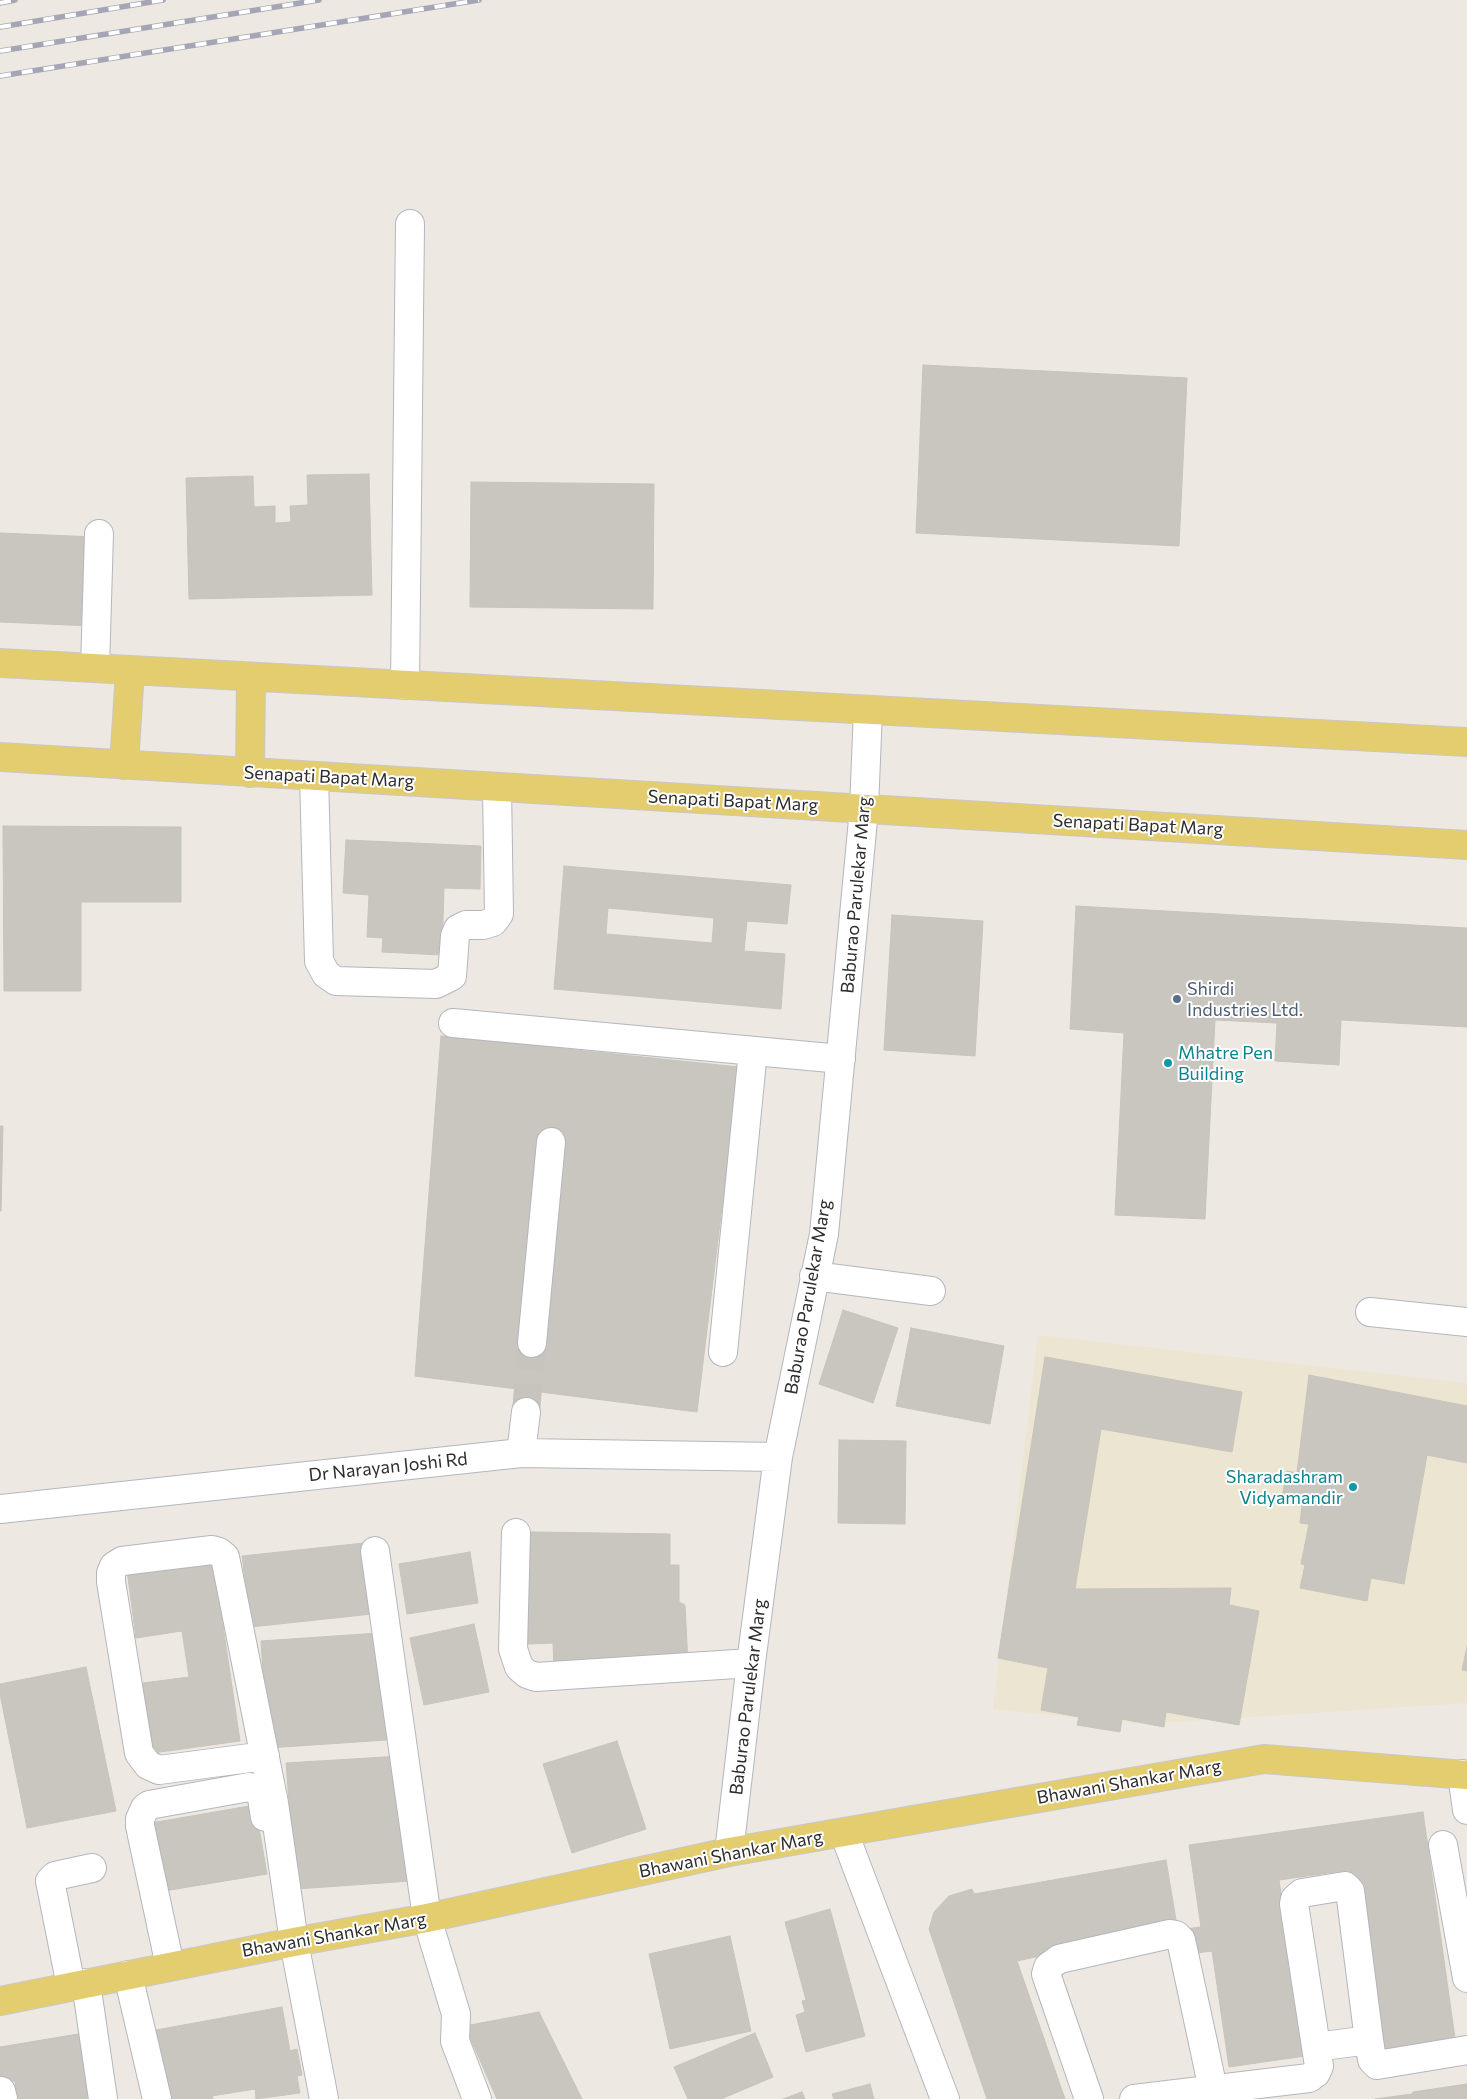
<!DOCTYPE html>
<style>
body{margin:0}
canvas{display:block;background:#ede8e1}
</style>
<canvas width="1467" height="2099"></canvas>
<script>
const context = document.querySelector('canvas').getContext('2d');
context.lineJoin = 'round';
function fillPath(path, color) { context.fillStyle = color; context.fill(path, 'evenodd'); }
const shape = rows => new Path2D(rows.map(r => 'M' + r).join(''));
function stroke(path, color, width, dash) { context.strokeStyle = color; context.lineWidth = width; context.lineCap = dash ? 'butt' : 'round'; context.setLineDash(dash || []); context.stroke(path); }
function drawText(font, color, halo, rows, align = 'center') {
  context.font = font + ' Commissioner,sans-serif'; context.lineWidth = 4; context.setLineDash([]); context.textBaseline = 'middle'; context.strokeStyle = halo; context.fillStyle = color; for (const [text, x, y, turn = 0] of rows) {
    context.save(); context.translate(x, y); context.rotate((+turn || 0) * Math.PI / 180); context.textAlign = isNaN(turn) ? turn : align; if (halo) context.strokeText(text, 0, 0); context.fillText(text, 0, 0); context.restore();
  }
}
fillPath(shape([
 [1038,1335,1467,1383,1467,1703,1144,1724,993,1709]
]), '#ece5d2');
const building = shape([
 [923,365,1187,378,1179,546,916,533,923,365],
 [369,474,372,595,189,599,186,478,253,476,254,507,275,506,275,523,291,522,290,506,308,505,307,475,369,474],
 [471,482,654,484,653,609,470,607,471,482],
 [0,533,95,537,92,626,0,622,0,533],
 [3,826,181,827,181,902,81,902,81,991,4,991,3,826],
 [346,840,481,846,480,889,444,888,442,955,382,952,383,938,367,937,369,895,343,893,346,840],
 [564,866,791,885,787,924,747,921,744,951,785,954,781,1009,554,989,564,866],
 [608,908,714,918,712,943,606,934,608,908],
 [1076,906,1467,928,1467,1027,1341,1020,1339,1065,1275,1061,1277,1023,1215,1020,1205,1219,1115,1215,1124,1033,1070,1029,1076,906],
 [892,915,983,921,975,1056,884,1050,892,915],
 [441,1036,739,1067,697,1412,415,1376,441,1036],
 [0,1126,3,1126,1,1211,0,1211,0,1126],
 [843,1310,898,1328,873,1403,819,1384,843,1310],
 [911,1328,1004,1346,990,1424,896,1406,911,1328],
 [1045,1357,1242,1392,1232,1452,1101,1429,1075,1589,1231,1588,1229,1605,1259,1611,1239,1725,1166,1712,1164,1727,1122,1719,1120,1732,1077,1725,1079,1717,1041,1710,1048,1668,998,1658,1045,1357],
 [1309,1375,1467,1406,1467,1463,1427,1455,1404,1584,1371,1578,1367,1601,1300,1588,1305,1565,1301,1564,1309,1524,1300,1523,1302,1506,1281,1502,1287,1471,1297,1473,1309,1375],
 [839,1440,906,1441,905,1524,838,1523,839,1440],
 [532,1532,670,1534,670,1565,679,1565,679,1602,685,1605,688,1664,554,1668,553,1643,528,1644,523,1540,532,1532],
 [364,1543,372,1614,251,1627,242,1556,364,1543],
 [470,1552,478,1603,407,1614,399,1564,470,1552],
 [213,1558,240,1741,153,1753,143,1683,189,1677,182,1631,136,1638,127,1570,213,1558],
 [474,1624,489,1692,424,1705,410,1638,474,1624],
 [379,1633,387,1740,268,1748,261,1641,379,1633],
 [1467,1647,1467,1671,1462,1670,1467,1647],
 [86,1667,116,1811,27,1828,0,1694,0,1684,86,1667],
 [617,1741,646,1829,572,1853,543,1764,617,1741],
 [401,1756,411,1881,296,1889,286,1763,401,1756],
 [255,1805,267,1874,158,1892,145,1824,255,1805],
 [1423,1812,1455,2038,1375,2050,1349,1870,1279,1880,1305,2056,1229,2067,1212,1951,1189,1954,1185,1929,1201,1927,1189,1845,1423,1812],
 [1166,1860,1177,1926,1017,1961,1065,2099,987,2099,929,1929,934,1912,949,1896,972,1889,974,1894,1166,1860],
 [830,1909,865,2036,806,2052,796,2015,805,2012,802,2001,806,2000,785,1922,830,1909],
 [730,1936,751,2031,670,2049,649,1954,730,1936],
 [282,2007,290,2051,297,2049,302,2075,297,2076,300,2093,256,2099,255,2089,212,2096,213,2099,169,2099,156,2030,282,2007],
 [539,2012,582,2099,497,2099,465,2026,539,2012],
 [84,2033,93,2099,17,2099,15,2081,0,2082,0,2047,84,2033],
 [755,2033,773,2077,721,2099,688,2099,674,2067,755,2033],
 [870,2084,874,2099,834,2099,832,2094,870,2084],
 [1467,2084,1467,2099,1375,2099,1412,2094,1413,2092,1467,2084],
 [802,2092,805,2099,783,2099,802,2092]
]);
fillPath(building, '#c9c6bf');
stroke(building, '#c8c4ba', 1);
stroke(shape([
 [526,1412,532,1343]
]), '#c7c3bd', 28, [28, 14]);
const minor = shape([
 [95,668,99,534],
 [405,685,410,224],
 [314,776,319,961,326,974,336,981,436,984,452,976,455,936,458,929,466,925,483,925,493,922,499,914,497,787],
 [453,1023,841,1059],
 [814,1276,931,1291],
 [1370,1312,1467,1322],
 [532,1343,551,1142],
 [723,1352,753,1051],
 [521,1453,526,1412],
 [0,1509,521,1453,778,1457],
 [516,1533,513,1649,519,1667,527,1674,536,1677,751,1663],
 [375,1551,427,1918,456,2014,455,2041,477,2099],
 [265,1756,159,1770,148,1765,139,1753,111,1582,111,1573,114,1566,122,1561,212,1550,219,1552,225,1557,274,1803,294,1942,324,2099],
 [1462,1774,1467,1810],
 [844,1833,945,2099],
 [1443,1845,1467,1978],
 [729,1852,751,1663,778,1457,824,1234,864,809,868,710],
 [170,1966,140,1826,140,1819,145,1808,149,1805,249,1787,261,1792,265,1817],
 [128,1975,157,2099],
 [86,1983,103,2099],
 [71,1986,50,1881,55,1876,92,1868],
 [1316,2047,1369,2040,1372,2060,1377,2065,1467,2050],
 [1,2091,3,2099],
 [1089,2099,1046,1974,1048,1967,1059,1959,1170,1934,1176,1935,1181,1940,1213,2089],
 [1134,2099,1309,2078,1316,2073,1319,2066,1294,1904,1295,1899,1302,1893,1345,1886,1350,1891,1369,2040]
]);
const major = shape([
 [0,663,1467,742],
 [0,757,1467,845],
 [124,765,130,671],
 [250,773,251,677],
 [0,2001,294,1942,427,1918,729,1852,1264,1759,1467,1775]
]);
stroke(minor, '#b4b6bf', 30);
stroke(major, '#c8c8c8', 30);
stroke(minor, '#fff', 28);
stroke(major, '#e4cd6f', 28);
const rail = shape([
 [0,3,15,0],
 [0,27,163,0],
 [0,51,319,0],
 [0,76,479,0]
]);
stroke(rail, '#a4a6b5', 5.5);
stroke(rail, '#fff', 4, [11]);
for (const [x, y, r, color] of [
 [1177,999,5,"#5c6f8a"],
 [1168,1063,5,"#0f9aa8"],
 [1353,1487,5,"#0f9aa8"]
]) { const dot = new Path2D(); dot.arc(x, y, r, 0, 2 * Math.PI); context.fillStyle = color; context.fill(dot); stroke(dot, '#fff', 2); }
drawText('18px', '#2d2d2d', '#fff', [
 ["Senapati Bapat Marg",329,777,3],
 ["Senapati Bapat Marg",733,801,3],
 ["Senapati Bapat Marg",1138,825,3],
 ["Baburao Parulekar Marg",856,895,-85],
 ["Baburao Parulekar Marg",808,1297,-80],
 ["Dr Narayan Joshi Rd",388,1467,-6],
 ["Baburao Parulekar Marg",748,1697,-83],
 ["Bhawani Shankar Marg",1129,1782,-10],
 ["Bhawani Shankar Marg",731,1854,-11],
 ["Bhawani Shankar Marg",334,1935,-10]
]);
drawText('18px', '#4e5e75', '#fff', [
 ["Shirdi",1187,989],
 ["Industries Ltd.",1187,1010]
], 'left');
drawText('18px', '#0d838f', '#fff', [
 ["Mhatre Pen",1178,1053],
 ["Building",1178,1074],
 ["Sharadashram",1343,1477,"right"],
 ["Vidyamandir",1343,1498,"right"]
], 'left');
</script>
